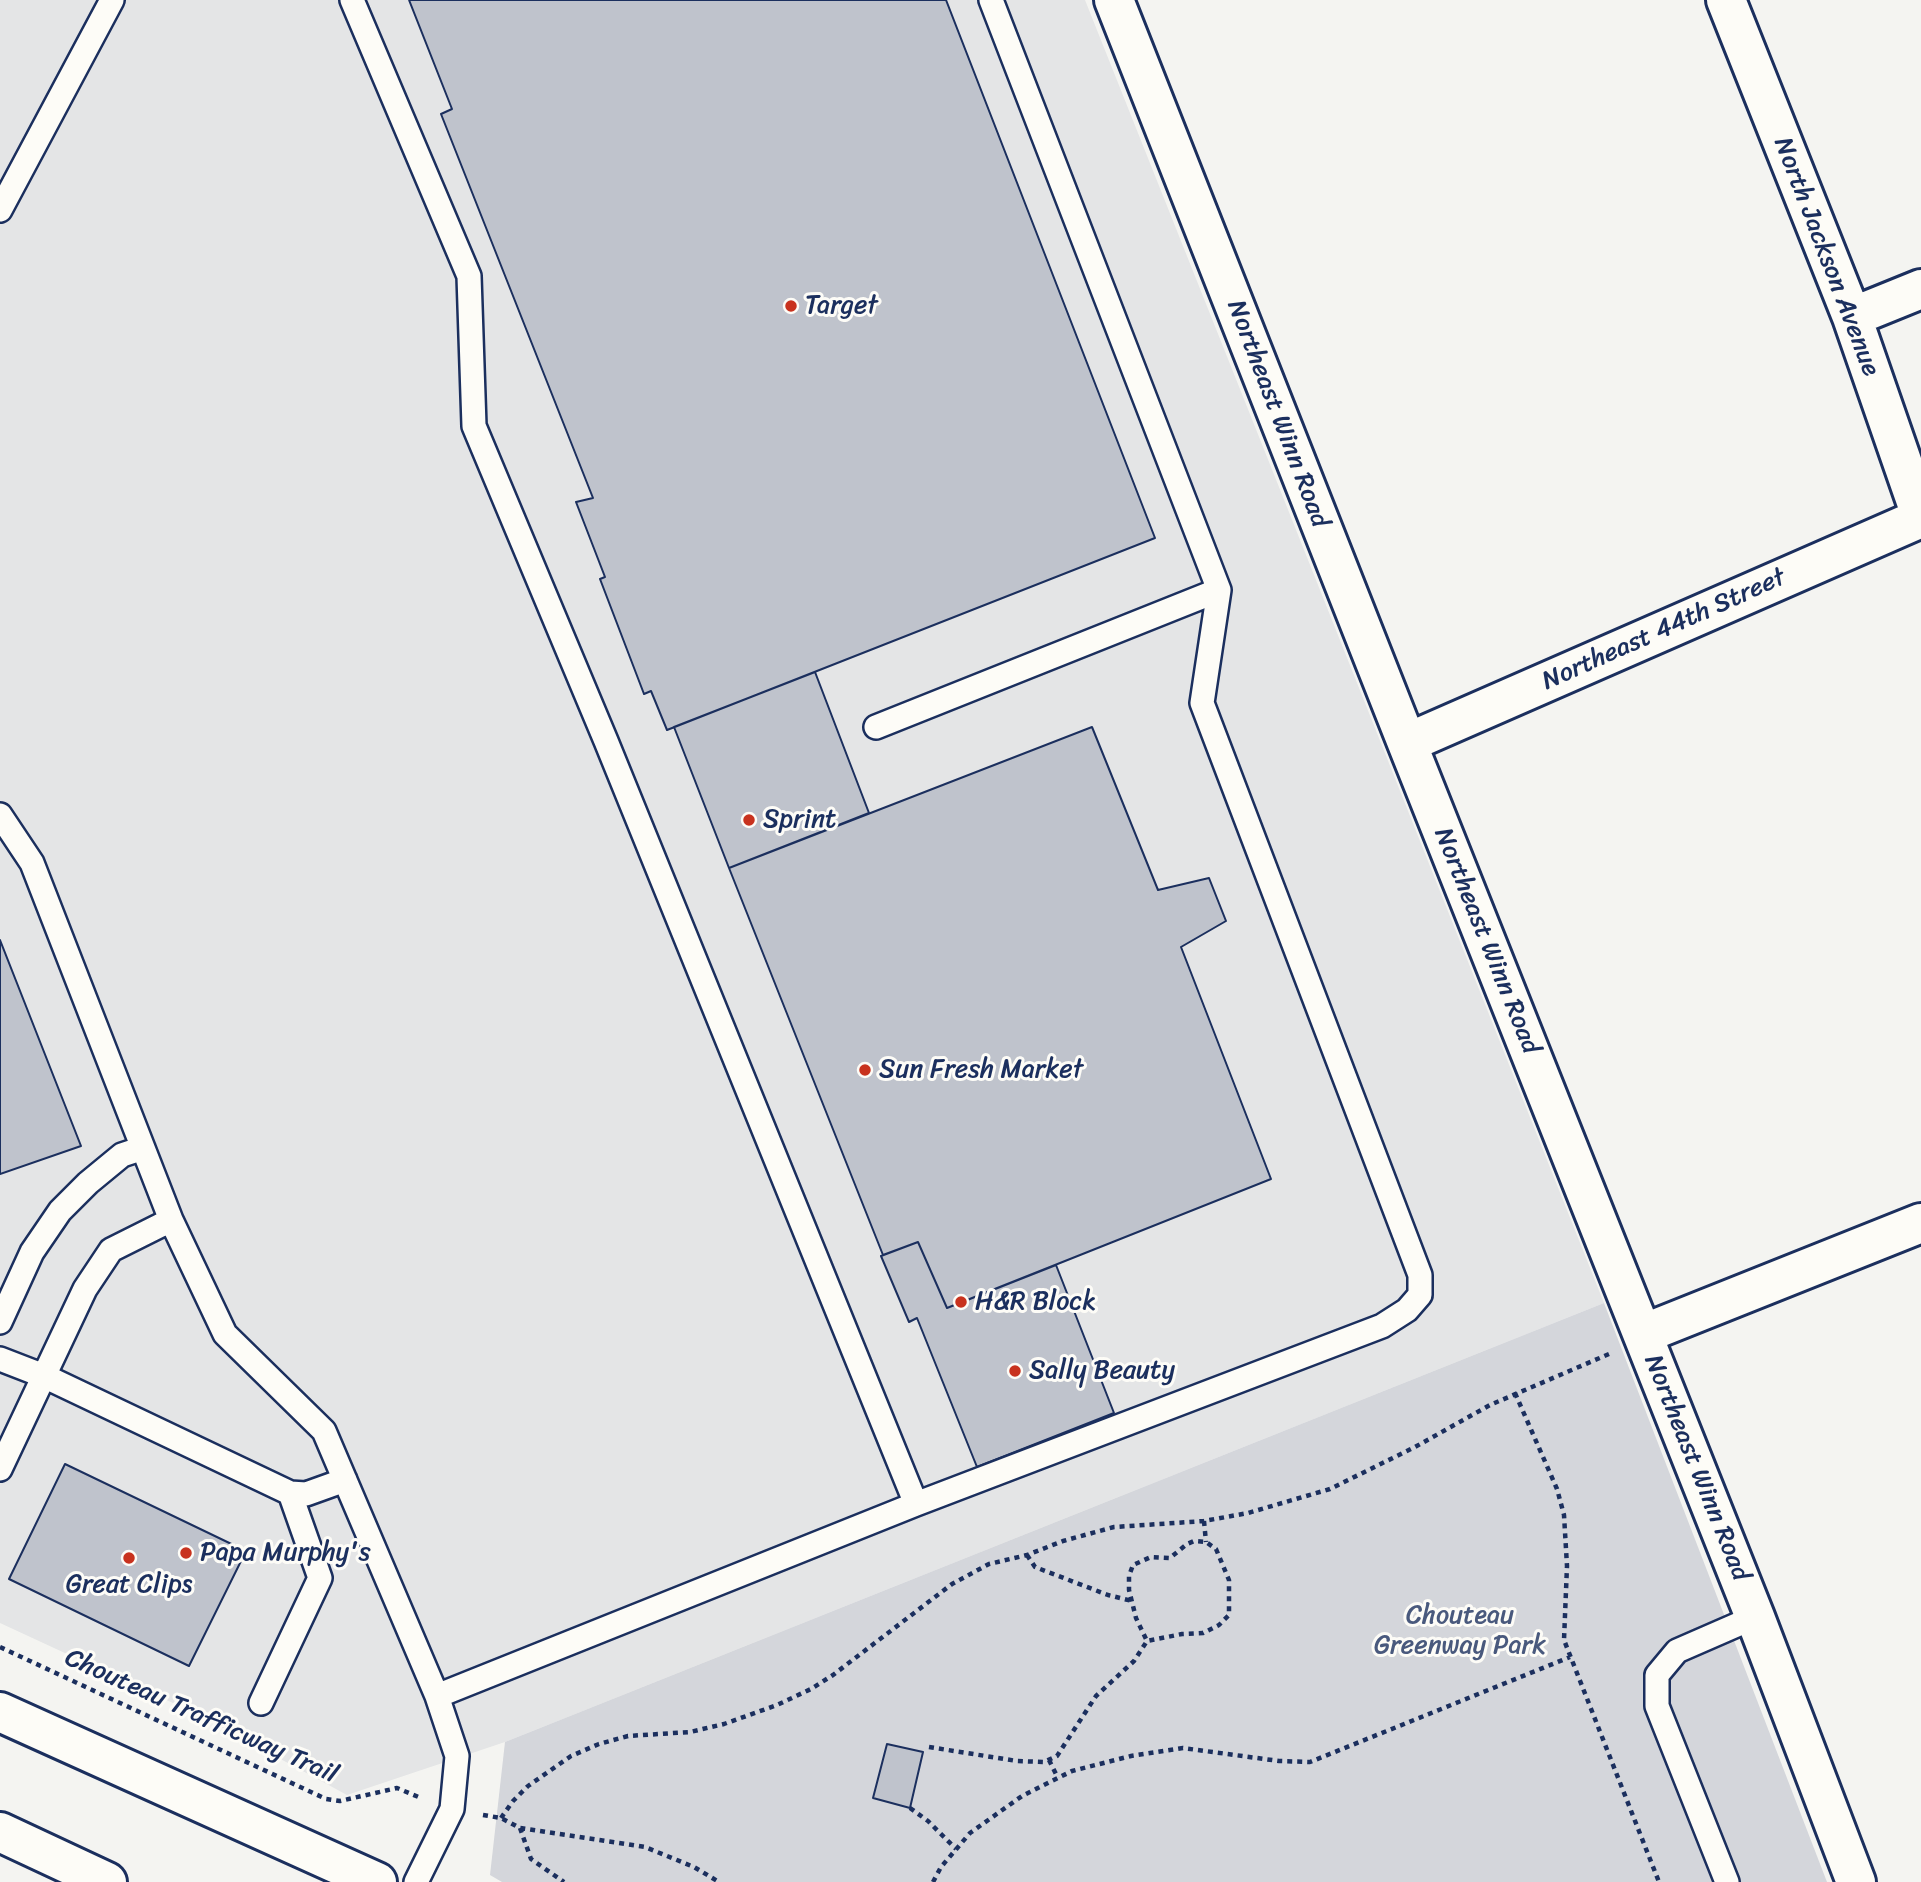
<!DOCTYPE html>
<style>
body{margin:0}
canvas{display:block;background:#f4f4f1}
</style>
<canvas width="1921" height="1882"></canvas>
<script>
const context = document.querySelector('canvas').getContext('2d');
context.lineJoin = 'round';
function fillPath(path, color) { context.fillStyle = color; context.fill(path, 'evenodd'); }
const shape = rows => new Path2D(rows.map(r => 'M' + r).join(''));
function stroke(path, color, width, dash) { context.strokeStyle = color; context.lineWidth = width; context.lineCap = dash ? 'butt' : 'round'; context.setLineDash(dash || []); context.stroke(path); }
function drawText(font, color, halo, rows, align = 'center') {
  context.font = font + ' Sriracha,sans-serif'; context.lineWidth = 6; context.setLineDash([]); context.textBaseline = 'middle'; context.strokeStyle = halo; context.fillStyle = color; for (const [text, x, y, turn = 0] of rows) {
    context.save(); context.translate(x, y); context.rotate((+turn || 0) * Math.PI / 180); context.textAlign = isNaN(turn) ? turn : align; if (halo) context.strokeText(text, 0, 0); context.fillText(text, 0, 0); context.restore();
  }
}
fillPath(shape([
 [0,0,1085,0,1604,1303,505,1742,347,1795,201,1716,0,1623]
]), '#e4e5e6');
fillPath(shape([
 [1604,1303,1827,1882,502,1882,490,1875,505,1742]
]), '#d4d6db');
const building = shape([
 [409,0,946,0,1155,538,667,730,651,691,644,694,600,579,605,577,576,502,593,498,441,114,452,109,409,0],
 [815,672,869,813,729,868,674,727,815,672],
 [1092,727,1158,890,1209,878,1226,921,1181,947,1271,1179,947,1308,918,1242,883,1255,729,868,1092,727],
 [0,940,81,1146,0,1174,0,940],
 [918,1242,947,1308,1056,1265,1114,1413,977,1467,917,1318,909,1322,881,1256,918,1242],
 [65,1464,246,1551,189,1666,9,1579,65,1464],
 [887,1744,923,1752,910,1808,873,1798,887,1744]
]);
fillPath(building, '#bfc3cc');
stroke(building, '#1b2f5e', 2);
const lane = shape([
 [352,0,469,276,474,426,606,741,916,1504],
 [0,210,112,0],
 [876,727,1219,590],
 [0,815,32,863,171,1220,225,1334,324,1431,437,1696,457,1756,452,1809,416,1882],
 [0,1322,32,1252,60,1211,88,1183,122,1155,143,1148],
 [0,1359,44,1376,290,1493,306,1494,345,1480],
 [0,1469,85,1289,111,1250,171,1220],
 [437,1696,916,1504,1382,1326,1407,1310,1420,1295,1420,1275,1202,703,1219,590,991,0],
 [261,1703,320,1578,290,1493],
 [1727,1882,1657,1706,1657,1675,1677,1651,1755,1617]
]);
const street = shape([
 [1114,0,1407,743,1755,1617,1856,1882],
 [1726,0,1852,317,1921,516],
 [1852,317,1921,289],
 [1407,743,1921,518],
 [1643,1334,1921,1223]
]);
const primary = shape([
 [0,1712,377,1882],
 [0,1832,107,1882]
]);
stroke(lane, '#1b2f5e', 28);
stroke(street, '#1b2f5e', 44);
stroke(primary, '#1b2f5e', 44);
stroke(shape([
 [1515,1393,1557,1489,1564,1515,1567,1566,1564,1640,1659,1882],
 [1204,1521,1206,1542],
 [1027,1555,1035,1567,1108,1595,1132,1601],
 [0,1647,326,1799,340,1801,397,1788,421,1798],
 [929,1747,1017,1761,1044,1762,1057,1756,1096,1696,1134,1661,1147,1641,1182,1634,1203,1633,1219,1625,1229,1615,1229,1580,1216,1549,1206,1542,1194,1541,1187,1544,1170,1558,1151,1557,1133,1565,1129,1576,1129,1590,1136,1618,1147,1641],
 [1049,1760,1058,1778],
 [910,1808,928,1821,956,1849],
 [483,1815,501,1818,520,1828,645,1847,694,1867,719,1882],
 [501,1818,513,1801,528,1786,571,1756,599,1744,628,1736,690,1732,724,1724,777,1705,811,1689,833,1675,952,1584,989,1564,1027,1555,1063,1541,1114,1527,1204,1521,1248,1513,1330,1489,1415,1447,1490,1405,1609,1354],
 [520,1828,531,1859,564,1882],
 [933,1882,941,1867,970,1833,1022,1796,1072,1771,1131,1756,1183,1748,1279,1761,1310,1762,1570,1657]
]), '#1b2f5e', 4.5, [5, 5]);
stroke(lane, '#fdfcf7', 23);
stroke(street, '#fdfcf7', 38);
stroke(primary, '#fdfcf7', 38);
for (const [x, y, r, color] of [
 [791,306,7,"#c8321e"],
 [749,820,7,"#c8321e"],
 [865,1070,7,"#c8321e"],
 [961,1302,7,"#c8321e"],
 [1015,1371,7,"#c8321e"],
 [186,1553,7,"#c8321e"],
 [129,1558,7,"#c8321e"]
]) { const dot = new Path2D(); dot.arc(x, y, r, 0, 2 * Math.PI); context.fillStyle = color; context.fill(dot); stroke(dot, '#fdfcf7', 2.5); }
drawText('26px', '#1b2f5e', '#fdfcf7', [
 ["North Jackson Avenue",1826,257,69],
 ["Northeast Winn Road",1277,414,69],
 ["Northeast 44th Street",1664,630,-24],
 ["Northeast Winn Road",1486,941,68],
 ["Northeast Winn Road",1696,1468,68],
 ["Chouteau Trafficway Trail",201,1717,24]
]);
drawText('26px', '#1b2f5e', '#fdfcf7', [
 ["Target",805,306],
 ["Sprint",763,820],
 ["Sun Fresh Market",879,1070],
 ["H&R Block",975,1302],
 ["Sally Beauty",1029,1371],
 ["Papa Murphy's",200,1553],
 ["Great Clips",129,1585,"center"]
], 'left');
drawText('26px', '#49597d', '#fdfcf7', [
 ["Chouteau",1460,1616],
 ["Greenway Park",1460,1646]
]);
</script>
